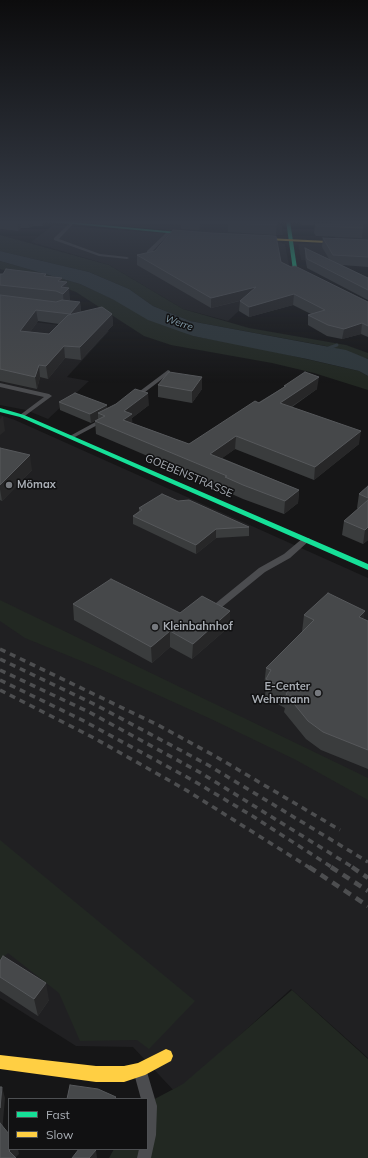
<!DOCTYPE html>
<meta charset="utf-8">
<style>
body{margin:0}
#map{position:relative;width:368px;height:1158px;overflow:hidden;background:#161617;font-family:Mulish,sans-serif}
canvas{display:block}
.legend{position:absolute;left:8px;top:1098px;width:140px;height:52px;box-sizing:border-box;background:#111112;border:1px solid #4e5053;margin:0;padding:5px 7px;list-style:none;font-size:12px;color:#a9aeb5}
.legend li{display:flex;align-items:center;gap:8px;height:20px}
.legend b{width:20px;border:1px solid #4e5053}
</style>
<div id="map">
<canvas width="368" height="1158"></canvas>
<ul class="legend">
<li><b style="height:5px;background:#16e098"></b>Fast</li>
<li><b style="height:5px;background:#ffcf43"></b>Slow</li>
</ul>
</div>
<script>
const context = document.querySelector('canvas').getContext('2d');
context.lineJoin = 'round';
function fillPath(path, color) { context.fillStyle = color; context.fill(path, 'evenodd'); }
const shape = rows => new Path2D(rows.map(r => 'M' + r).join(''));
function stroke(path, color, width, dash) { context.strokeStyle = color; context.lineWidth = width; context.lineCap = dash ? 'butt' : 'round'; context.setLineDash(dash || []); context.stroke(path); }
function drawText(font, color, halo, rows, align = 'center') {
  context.font = font + ' Mulish,sans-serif'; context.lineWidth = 3; context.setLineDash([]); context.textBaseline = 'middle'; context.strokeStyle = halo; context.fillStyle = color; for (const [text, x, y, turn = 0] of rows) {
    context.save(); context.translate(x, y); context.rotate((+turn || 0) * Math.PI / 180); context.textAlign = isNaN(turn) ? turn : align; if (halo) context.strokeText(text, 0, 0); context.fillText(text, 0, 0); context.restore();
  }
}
fillPath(shape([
 [67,221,212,221,282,225,283,235,235,236],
 [332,221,368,221,368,242,335,239],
 [53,225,278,242,285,244,290,271,245,305,228,321,183,309,109,265,31,242],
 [298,244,332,244,341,260,301,260],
 [0,318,109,331,67,377,89,381,48,419,26,410,0,405],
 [0,415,15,420,368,578,368,1058,291,989,176,1093,133,1047,76,1046,0,998]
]), '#202022');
fillPath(shape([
 [0,235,109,265,183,309,249,328,346,345,368,353,368,359,331,347,190,321,153,306,129,289,89,272,0,251],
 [0,261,80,284,193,336,249,346,359,371,368,376,368,390,314,373,272,363,171,345,144,336,76,292,47,281,0,269],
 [0,600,368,778,368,800,296,760,211,719,96,667,25,638,0,621],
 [0,840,195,1001,149,1049,137,1040,80,1041,59,993,8,953,0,960],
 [292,990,368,1059,368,1158,109,1158,114,1149,147,1149,147,1103,183,1084]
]), '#222822');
fillPath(shape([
 [0,251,89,272,129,289,153,306,190,321,346,350,368,359,368,376,359,371,307,359,193,336,148,320,114,300,80,284,0,261]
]), '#2f383c');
stroke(shape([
 [326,349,337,345]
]), '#2f383c', 3);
fillPath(shape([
 [70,223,73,224,59,239,100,254,127,257,129,258,127,259,99,256,54,240,54,238,70,223],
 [167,232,170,233,151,253,147,253,147,251,167,232],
 [168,370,170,371,170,373,136,399,132,399,132,397,168,370],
 [0,383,49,394,52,396,22,418,19,416,20,415,44,397,0,387,0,383],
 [103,418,106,420,105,421,73,438,71,439,68,437,103,418],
 [303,538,309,538,310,540,290,558,265,572,222,607,216,607,215,605,216,603,259,568,284,554,303,538],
 [142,1070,147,1072,157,1106,156,1135,151,1158,137,1158,139,1149,147,1149,147,1099,141,1099,135,1077,137,1072,142,1070]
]), '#4b4c4f');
fillPath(shape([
 [41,221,60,221,199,234,201,235,199,236,41,221],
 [286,221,290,221,297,268,368,305,368,309,293,270,286,221],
 [0,408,24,415,368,564,368,570,20,417,0,412,0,408]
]), '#16e098');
fillPath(shape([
 [247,237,368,243,368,245,245,239,245,238,247,237],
 [166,1049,171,1051,173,1056,171,1061,145,1075,124,1082,96,1082,0,1069,0,1055,96,1066,124,1066,138,1063,166,1049]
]), '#ffcf43');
stroke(shape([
 [0,649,158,725,215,756,340,830],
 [0,659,96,705,208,765,368,862],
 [0,670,89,712,201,773,354,868],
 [0,680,82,720,194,781,254,817,333,868],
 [0,690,94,738,186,790,310,868]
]), '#4d4e50', 3.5, [6, 5]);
stroke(shape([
 [309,867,368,906],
 [331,867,368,891],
 [352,867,368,878]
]), '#4d4e50', 4.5, [8, 6]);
fillPath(shape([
 [0,221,43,221,43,226,33,226,29,228,21,228,18,231,0,229],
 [99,221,121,221,119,223],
 [157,221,207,221,199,230,181,229,181,225,157,223],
 [277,221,276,235,228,232,228,223],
 [301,221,314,221,314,225,302,225],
 [336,221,361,221,363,228,362,238,316,236,314,233,315,224,336,224],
 [323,238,368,240,368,267,342,265,368,278,368,300,307,268,305,257,305,248,329,259,322,247],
 [137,255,281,262,368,302,368,337,361,334,342,339,327,336,308,325,308,315,311,314,293,305,249,317,239,311,240,301,211,308,137,265],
 [0,274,46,274,46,276,62,278,62,281,67,282,67,288,70,299,69,301,80,302,81,312,112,314,113,325,81,360,65,358,48,379,40,377,37,389,0,381],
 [38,321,59,324,49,334,30,332],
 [158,385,202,389,192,403,158,397],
 [284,386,317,389,292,407,359,444,314,480,235,449,222,458,299,490,298,503,284,514,243,499,225,491,225,489,96,434,95,421,98,419,91,423,60,410,59,402,108,408,149,405,132,418,132,423,189,444,284,387],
 [0,448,32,470,2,501,0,500],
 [368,486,368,540,363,544,342,535,344,521,358,509,357,508,359,494],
 [178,501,249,527,249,536,216,538,196,554,133,524,133,516,139,511,139,508],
 [73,604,180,613,230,611,230,626,192,659,170,647,152,663,74,620],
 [304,615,364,619,368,621,368,769,321,750,306,739,284,712,285,708,265,697,266,686,264,686,266,668,302,632],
 [0,961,49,1000,38,1016,0,991]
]), '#3a3c3d');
fillPath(shape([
 [17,221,20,221,21,228,18,231],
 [28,221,33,221,33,226,29,228],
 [42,221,43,221,43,226,42,226],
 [200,221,207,221,199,230],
 [62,278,62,286,67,282,68,290,69,288,70,299,64,306,63,294,58,281],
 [256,287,255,297,211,308,211,298],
 [294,294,293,305,249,317,249,307],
 [80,302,81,314,70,314],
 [36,310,38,321,22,343,20,331],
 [112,314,113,325,81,360,80,347],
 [362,323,361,334,342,339,344,329],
 [64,346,65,358,48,379,46,366],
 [39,365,40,377,37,389,35,377],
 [202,377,202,389,192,403,192,391],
 [319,377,317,389,279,415,280,403],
 [148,393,149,405,132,418,133,427,123,420,124,411],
 [107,405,108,413,98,413,98,419,91,423,90,414],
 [3,416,5,431,0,435,0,419],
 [361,431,359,444,314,480,315,467],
 [236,436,235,449,210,467,210,454],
 [30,455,32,470,2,501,0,489,0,485],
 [299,490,298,503,284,514,285,501],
 [368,527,368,540,363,544,365,530],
 [216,529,216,538,196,554,196,545],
 [230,611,230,626,192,659,193,644],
 [365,611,362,628,359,617],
 [170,631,170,647,152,663,151,647],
 [46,983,49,1000,38,1016,34,999],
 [2,1087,5,1098,2,1133,0,1125,0,1108],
 [11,1149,18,1149,19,1154,15,1158,9,1151],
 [96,1150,97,1158,89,1158]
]), '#272728');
const building = shape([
 [228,221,277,221,277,225,228,223,228,221],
 [339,221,361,221,363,228,317,226,315,224,340,224,339,221],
 [173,230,211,233,276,236,281,262,291,267,295,266,368,302,368,326,362,323,344,329,328,325,308,315,325,310,294,294,249,307,240,301,256,287,211,298,137,255,155,251,173,230],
 [323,238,368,240,368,257,333,255,323,238],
 [305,248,368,278,368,290,307,259,305,248],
 [6,269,46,274,44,276,62,278,58,281,67,282,61,287,69,288,63,294,56,291,0,285,0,274,3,274,6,269],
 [0,295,56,302,62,300,80,302,70,314,36,310,20,331,49,334,68,315,102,307,112,314,80,347,64,346,46,366,39,365,35,377,0,369,0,295],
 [169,372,202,377,192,391,158,385,169,372],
 [305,372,319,377,280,403,361,431,315,467,236,436,210,454,299,490,285,501,243,485,225,477,227,476,95,421,105,416,98,413,116,404,135,389,148,393,124,411,132,414,123,420,189,444,255,401,259,403,286,386,284,386,305,372],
 [75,393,107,405,90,414,59,402,75,393],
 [0,448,30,455,0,485,0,448],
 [368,486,368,498,359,494,368,486],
 [162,494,178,501,189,500,249,527,216,529,196,545,133,516,142,510,139,508,162,494],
 [368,500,368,527,365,530,344,521,368,500],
 [111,579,180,613,202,596,230,611,193,644,170,631,151,647,73,604,111,579],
 [328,593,365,611,359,617,368,621,368,750,323,732,308,721,286,694,288,691,266,679,271,670,266,668,314,620,304,615,328,593],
 [3,956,46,983,34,999,0,977,0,961,3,956],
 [70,1085,98,1089,116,1097,114,1099,67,1099,70,1085],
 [0,1087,2,1087,0,1108,0,1087],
 [0,1123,9,1134,9,1149,11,1149,9,1151,16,1158,0,1158,0,1123],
 [79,1149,95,1149,96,1150,89,1158,72,1158,79,1149]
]);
fillPath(building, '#46484a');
stroke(building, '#56585b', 1);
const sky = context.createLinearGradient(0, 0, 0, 383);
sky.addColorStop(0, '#0c0c0d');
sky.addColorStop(0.58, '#363c47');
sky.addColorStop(1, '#363c4700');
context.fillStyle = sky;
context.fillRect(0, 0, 368, 383);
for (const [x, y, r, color] of [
 [9,485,4,"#76797e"],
 [155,627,4,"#76797e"],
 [318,693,4,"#76797e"]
]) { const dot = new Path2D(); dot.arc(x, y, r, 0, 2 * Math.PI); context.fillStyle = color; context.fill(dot); stroke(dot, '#111112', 1.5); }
drawText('italic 10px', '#849eac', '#111112', [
 ["Werre",179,323,19]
]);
drawText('11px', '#a9aeb5', '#111112', [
 ["GOEBENSTRASSE",189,476,23]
]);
drawText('bold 11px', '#a9aeb5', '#111112', [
 ["Mömax",17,485],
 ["Kleinbahnhof",163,627],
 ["E-Center",310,687,"right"],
 ["Wehrmann",310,700,"right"]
], 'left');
</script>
